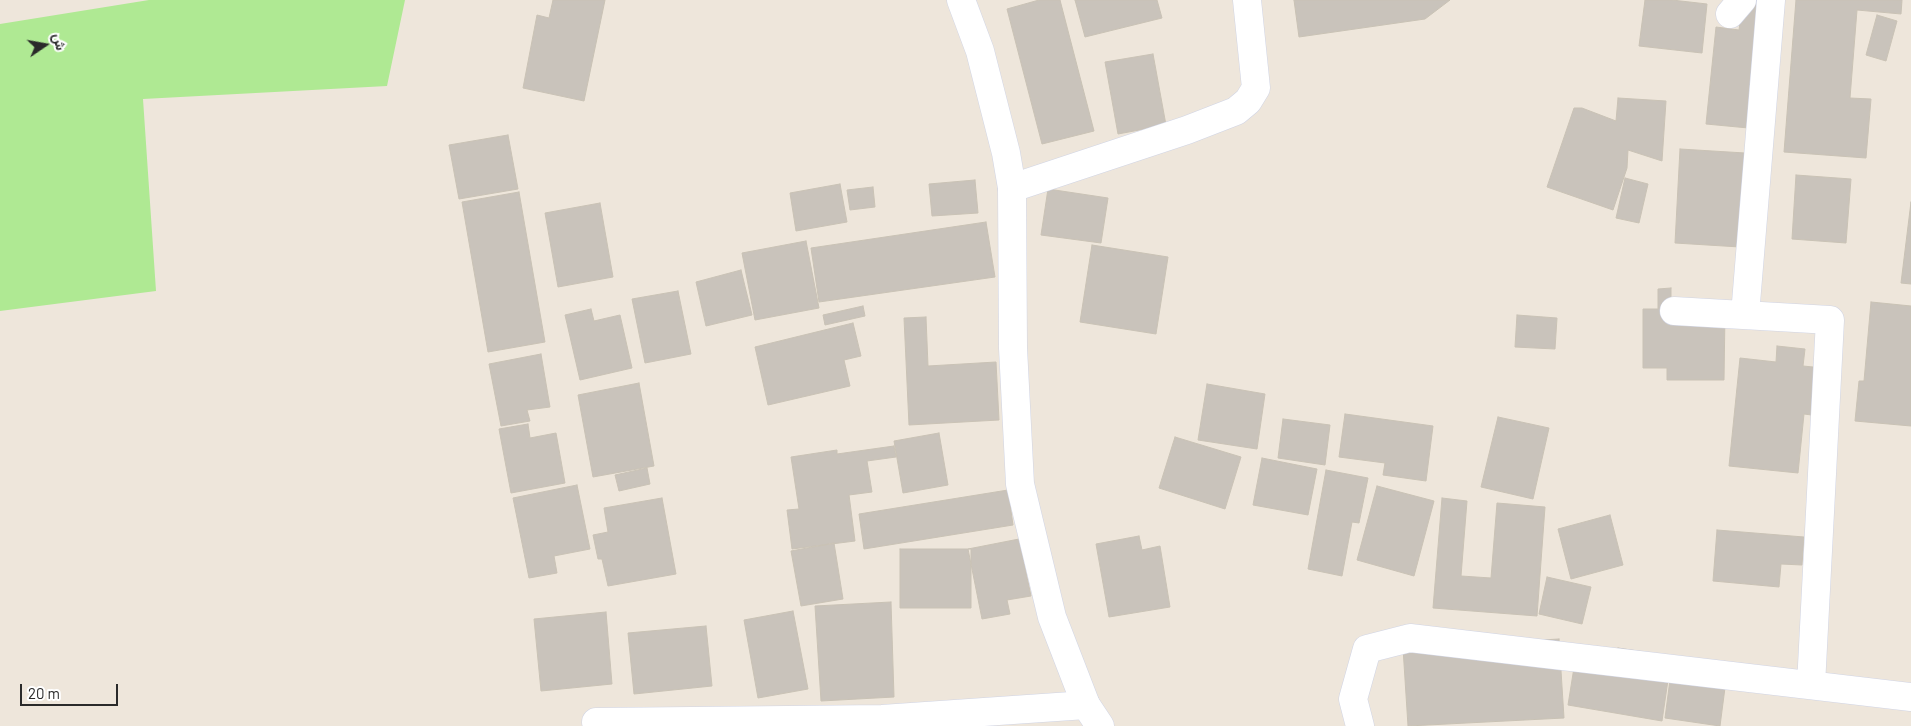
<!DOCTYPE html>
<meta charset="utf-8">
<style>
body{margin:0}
#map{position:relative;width:1911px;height:726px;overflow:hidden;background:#eee6db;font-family:Barlow,Vazirmatn,sans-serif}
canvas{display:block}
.north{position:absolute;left:20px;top:20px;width:50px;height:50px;-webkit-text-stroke:4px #fff;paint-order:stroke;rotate:78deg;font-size:14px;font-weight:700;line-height:20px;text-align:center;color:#2a2a2a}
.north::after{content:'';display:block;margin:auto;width:18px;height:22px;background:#2a2a2a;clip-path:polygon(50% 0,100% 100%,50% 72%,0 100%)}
.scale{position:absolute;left:20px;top:684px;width:98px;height:22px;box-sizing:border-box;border:2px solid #2a2a2a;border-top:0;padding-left:6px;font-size:15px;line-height:18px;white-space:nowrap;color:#2a2a2a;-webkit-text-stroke:4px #fff;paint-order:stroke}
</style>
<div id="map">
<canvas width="1911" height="726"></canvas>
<div class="north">ش</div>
<div class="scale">20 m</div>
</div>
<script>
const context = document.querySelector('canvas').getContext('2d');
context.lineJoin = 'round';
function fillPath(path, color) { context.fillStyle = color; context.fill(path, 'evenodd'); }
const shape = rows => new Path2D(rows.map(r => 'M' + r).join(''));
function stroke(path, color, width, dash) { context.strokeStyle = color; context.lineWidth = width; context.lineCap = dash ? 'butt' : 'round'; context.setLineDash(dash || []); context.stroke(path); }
fillPath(shape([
 [149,0,405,0,387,86,143,99,156,291,0,311,0,24]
]), '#afe993');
const building = shape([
 [553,0,605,0,584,101,523,88,537,15,549,18,553,0],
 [1060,0,1094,131,1042,144,1007,9,1039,0,1060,0],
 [1075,0,1157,0,1162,18,1085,37,1075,0],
 [1294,0,1450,0,1425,19,1299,37,1294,0],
 [1645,0,1672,0,1707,4,1702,53,1639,46,1645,0],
 [1743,0,1773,0,1759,129,1706,124,1716,27,1739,30,1743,0],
 [1796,0,1902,0,1901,14,1857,10,1850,98,1871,99,1866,158,1784,152,1796,0],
 [1877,15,1897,21,1886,61,1866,55,1877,15],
 [1153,54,1166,125,1118,134,1105,62,1153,54],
 [1618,98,1666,101,1662,161,1628,150,1627,168,1613,210,1547,187,1574,108,1582,108,1616,121,1618,98],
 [508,135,518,189,459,199,449,145,508,135],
 [1680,149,1745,153,1740,247,1675,243,1680,149],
 [1796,175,1851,179,1846,243,1792,239,1796,175],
 [1625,178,1648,184,1639,223,1616,218,1625,178],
 [975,180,978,213,932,216,929,184,975,180],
 [840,184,847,222,796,231,790,193,840,184],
 [873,187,875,207,850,210,847,190,873,187],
 [1048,189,1108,198,1101,243,1041,235,1048,189],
 [519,192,545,342,488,352,462,202,519,192],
 [1911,202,1911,284,1901,283,1911,202],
 [600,203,613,277,558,287,545,213,600,203],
 [986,222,995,277,819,302,811,248,986,222],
 [806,241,819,308,755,320,742,253,806,241],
 [1092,245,1168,257,1156,334,1080,322,1092,245],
 [741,270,752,315,706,326,696,282,741,270],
 [1671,288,1671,313,1725,312,1724,380,1667,380,1667,368,1643,368,1643,309,1658,309,1658,289,1671,288],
 [678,291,691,354,645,363,632,299,678,291],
 [1871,302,1911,306,1911,426,1855,421,1859,381,1864,381,1871,302],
 [863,306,865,316,825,325,823,315,863,306],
 [591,309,594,321,620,315,632,368,580,380,565,315,591,309],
 [1517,315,1557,318,1555,349,1515,347,1517,315],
 [926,317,928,366,996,362,999,420,909,425,904,318,926,317],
 [853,323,861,356,844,360,850,386,768,405,755,347,853,323],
 [1777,346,1805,349,1803,366,1833,369,1827,417,1804,414,1798,473,1729,466,1740,358,1776,362,1777,346],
 [541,354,550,407,527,410,530,421,501,426,489,364,541,354],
 [639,383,654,466,593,477,578,395,639,383],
 [1207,384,1265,394,1257,449,1198,440,1207,384],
 [1345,414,1433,426,1426,481,1383,475,1385,463,1339,457,1345,414],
 [1498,417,1549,428,1533,499,1481,487,1498,417],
 [1283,419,1330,425,1325,465,1278,458,1283,419],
 [528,424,530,438,556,433,565,483,511,493,499,429,528,424],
 [939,433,948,485,903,493,894,441,939,433],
 [1175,437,1241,457,1225,509,1159,488,1175,437],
 [894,446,896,457,867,461,872,492,849,495,855,541,792,549,787,510,799,509,791,457,837,450,837,454,894,446],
 [1262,458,1317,469,1308,515,1253,505,1262,458],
 [647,468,650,484,619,491,615,475,647,468],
 [1326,470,1368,478,1359,523,1352,522,1342,576,1308,569,1326,470],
 [577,485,590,549,554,556,557,573,529,578,513,498,577,485],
 [1377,486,1434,501,1414,576,1357,560,1377,486],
 [1008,490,1013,525,864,549,859,514,1008,490],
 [662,498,676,574,608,586,602,559,598,559,593,535,608,532,604,508,662,498],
 [1442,498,1467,501,1461,576,1491,578,1497,503,1545,507,1537,616,1433,608,1442,498],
 [1610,515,1623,565,1571,579,1558,529,1610,515],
 [1717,530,1804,537,1802,565,1781,564,1779,587,1713,581,1717,530],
 [1139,536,1142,550,1160,546,1170,607,1109,617,1096,544,1139,536],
 [1019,539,1031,596,1007,600,1010,614,982,619,968,549,1019,539],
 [834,543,843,599,801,606,791,551,834,543],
 [900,549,971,549,971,608,900,608,900,549],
 [1547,577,1591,587,1582,624,1539,614,1547,577],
 [891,602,894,697,821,701,815,606,891,602],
 [793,611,808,689,758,698,744,620,793,611],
 [606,612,612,684,541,691,534,619,606,612],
 [706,626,712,686,634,694,628,633,706,626],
 [1559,639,1564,718,1408,726,1403,648,1559,639],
 [1618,648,1657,654,1668,680,1662,721,1568,705,1576,655,1616,661,1618,648],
 [1671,672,1726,680,1720,726,1665,718,1671,672]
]);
fillPath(building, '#c9c3bb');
stroke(building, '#c9c2b5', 1);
const street = shape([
 [1730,14,1742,0],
 [1012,188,1187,130,1236,111,1248,101,1256,88,1247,0],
 [1674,311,1830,320,1811,685],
 [1745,315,1771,0],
 [596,722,882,719,1086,705],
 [1360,726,1353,699,1367,649,1410,638,1911,697]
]);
const secondary = shape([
 [961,0,980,51,1006,153,1012,188,1013,348,1020,484,1052,617,1086,705,1100,726]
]);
stroke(street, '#d0d4e4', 29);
stroke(secondary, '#d0d4e4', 29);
stroke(street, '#fff', 28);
stroke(secondary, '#fff', 28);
</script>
